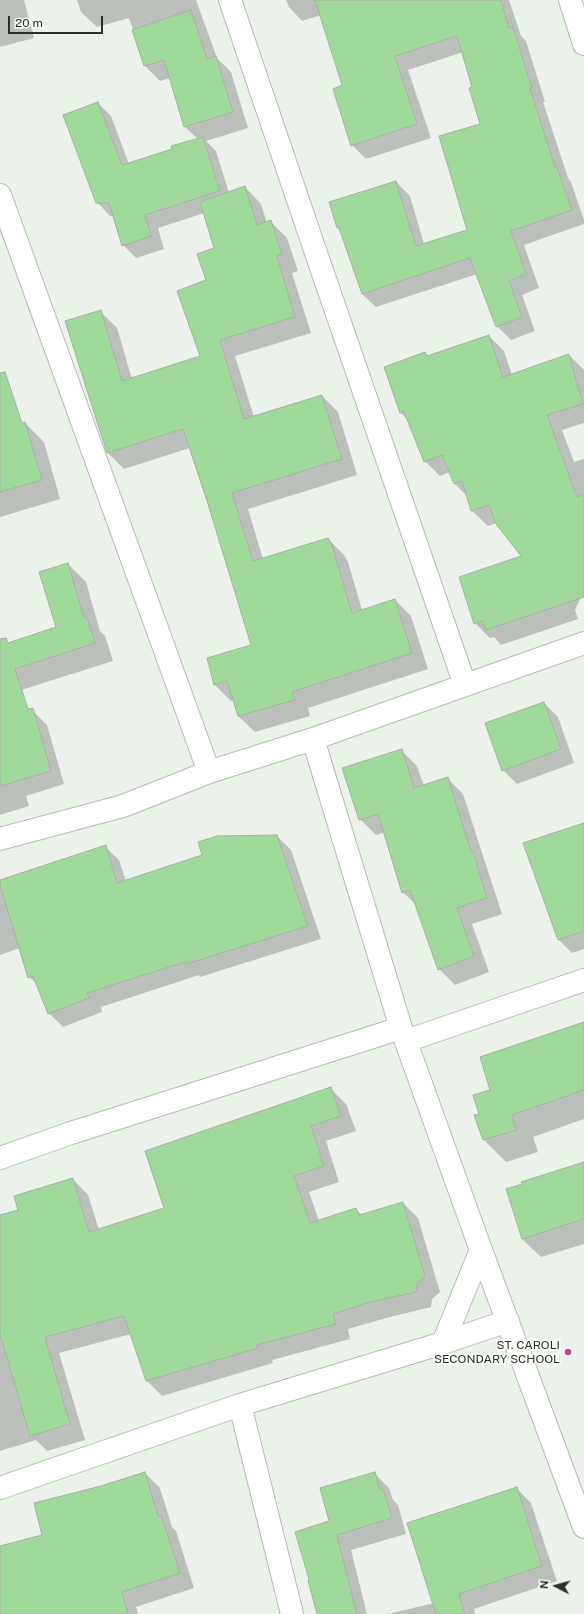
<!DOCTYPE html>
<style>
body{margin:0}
#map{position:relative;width:584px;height:1614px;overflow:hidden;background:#eaf2e9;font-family:"Public Sans",sans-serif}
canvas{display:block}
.north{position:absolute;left:536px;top:1566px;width:40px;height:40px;-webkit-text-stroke:3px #f9fff8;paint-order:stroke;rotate:276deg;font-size:11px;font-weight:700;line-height:16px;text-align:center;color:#2c2e2b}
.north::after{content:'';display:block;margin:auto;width:14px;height:18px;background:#2c2e2b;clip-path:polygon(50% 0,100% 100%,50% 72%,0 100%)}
.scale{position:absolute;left:8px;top:16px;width:95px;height:18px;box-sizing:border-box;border:2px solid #2c2e2b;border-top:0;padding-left:5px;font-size:12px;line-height:14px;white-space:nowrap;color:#2c2e2b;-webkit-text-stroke:3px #f9fff8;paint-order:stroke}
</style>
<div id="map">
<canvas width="584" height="1614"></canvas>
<div class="north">N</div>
<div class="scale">20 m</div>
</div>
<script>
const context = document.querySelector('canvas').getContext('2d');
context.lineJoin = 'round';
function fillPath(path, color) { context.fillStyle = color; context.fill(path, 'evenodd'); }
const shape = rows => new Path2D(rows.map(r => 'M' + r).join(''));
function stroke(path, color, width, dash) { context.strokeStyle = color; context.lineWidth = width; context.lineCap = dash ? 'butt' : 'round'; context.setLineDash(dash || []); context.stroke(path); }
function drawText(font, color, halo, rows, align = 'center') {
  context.font = font + ' "Public Sans",sans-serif'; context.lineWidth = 4; context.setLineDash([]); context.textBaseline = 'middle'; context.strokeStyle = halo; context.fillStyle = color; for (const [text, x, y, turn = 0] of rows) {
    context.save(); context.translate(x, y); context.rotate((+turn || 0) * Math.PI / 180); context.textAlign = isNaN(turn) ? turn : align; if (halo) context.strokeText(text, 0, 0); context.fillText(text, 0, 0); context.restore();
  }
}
fillPath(shape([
 [0,0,24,0,34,38,0,47],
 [77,0,196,0,217,58,231,72,248,128,206,141,216,151,229,193,245,187,261,204,267,223,271,222,287,238,298,271,292,273,311,333,235,356,254,417,322,396,338,412,357,475,248,509,263,559,328,539,344,555,348,562,362,610,395,600,411,616,428,669,308,708,310,716,255,732,238,716,234,700,231,701,215,685,208,658,252,645,209,504,190,448,124,469,108,453,66,322,100,311,117,328,132,379,202,357,207,281,216,248,204,213,158,228,164,249,136,258,123,245,114,216,110,216,97,202,98,103,111,116,129,164,173,149,198,139,185,127,170,78,160,81,145,66,129,18,97,27,81,12],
 [286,0,509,0,521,36,526,41,545,102,543,102,568,178,571,182,584,220,584,224,524,245,539,288,522,295,535,331,511,340,497,326,477,274,376,307,362,294,341,231,338,228,396,182,410,196,424,244,468,231,481,124,473,87,463,52,408,70,431,138,366,159,352,145,344,86,321,15,302,21,289,7],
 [489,336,504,351,512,375,569,355,584,370,584,423,562,430,574,462,584,459,584,591,575,610,578,619,501,645,494,637,490,638,475,623,523,557,496,523,488,526,472,511,468,497,455,484,450,472,440,476,425,461,409,421,401,413,385,368,425,354,428,357],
 [25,423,44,442,60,499,0,517,0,431],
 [68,564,86,582,100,631,105,636,113,661,15,692,0,677,0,646,58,627],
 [544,703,558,717,574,763,517,784,503,770],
 [33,711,47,725,64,784,26,796,29,806,0,815,0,721],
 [401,750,417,766,424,786,447,778,463,794,502,914,472,924,489,972,455,985,439,969,416,905,403,892,385,832,376,835,360,819],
 [277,836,291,850,321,939,200,977,199,975,101,1007,102,1012,63,1027,49,1013,38,985,29,977,20,948,0,955,0,881,105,847,119,860,126,881],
 [584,848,584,949,572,953,559,940],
 [584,1023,584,1119,533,1137,538,1152,506,1162,484,1140,476,1116,480,1114,492,1091],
 [331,1089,346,1104,356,1131,326,1141,339,1182,309,1192,319,1221,356,1210,362,1215,403,1203,418,1218,440,1292,432,1299,431,1307,386,1318,348,1329,350,1339,272,1360,273,1363,162,1396,146,1380,131,1334,59,1353,85,1440,47,1451,36,1440,0,1451,0,1216,19,1211,73,1179,88,1195,99,1230,165,1209],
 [584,1163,584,1244,541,1257,522,1239],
 [145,1473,160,1488,172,1527,176,1531,194,1588,136,1607,138,1614,0,1614,0,1547,43,1536,102,1487],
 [374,1473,389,1488,393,1500,398,1505,406,1534,351,1550,367,1614,319,1614,330,1522],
 [516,1488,531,1503,557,1581,474,1609,475,1614,388,1614,434,1603]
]), '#0003');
const building = shape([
 [315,0,501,0,509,28,513,27,532,88,530,88,555,167,557,167,572,210,511,231,526,274,509,281,522,317,496,327,470,258,362,294,339,228,337,228,329,202,396,181,416,246,467,230,439,136,480,124,469,88,472,87,457,36,395,56,417,124,351,146,333,89,342,85,315,0],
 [191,10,207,59,216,56,233,112,184,127,164,60,144,66,132,30,191,10],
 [98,102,122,165,172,149,171,146,203,137,220,191,145,215,151,236,122,246,109,203,96,203,63,115,98,102],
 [245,186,257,225,271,220,282,255,277,256,295,317,220,340,244,419,322,395,342,459,232,493,253,561,328,538,332,545,352,613,395,599,412,653,292,692,295,700,238,716,227,681,214,685,207,658,251,645,208,504,183,429,107,453,65,321,101,310,122,381,200,356,177,291,206,280,197,254,214,248,200,202,245,186],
 [489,335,503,377,569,354,583,404,547,415,577,497,584,494,584,597,485,630,483,621,474,624,459,577,521,556,496,524,489,505,471,511,462,481,454,484,442,455,424,462,404,412,400,413,384,367,425,352,427,356,489,335],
 [5,372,22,423,25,422,42,480,0,492,0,373,5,372],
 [68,563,84,618,87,617,95,643,15,669,28,709,33,708,51,771,0,786,0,639,6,638,8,643,56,627,39,572,68,563],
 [544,702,561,749,502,771,485,723,544,702],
 [402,749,414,788,448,777,471,852,473,851,487,898,457,908,474,956,438,970,410,890,402,893,378,814,359,820,342,768,402,749],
 [584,823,584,931,558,940,523,843,584,823],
 [277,835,308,926,186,964,185,962,87,993,89,998,48,1014,33,976,28,978,0,885,0,880,106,845,117,883,202,855,198,842,217,836,277,835],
 [584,1022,584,1090,512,1115,516,1130,483,1140,474,1115,479,1114,473,1095,490,1090,480,1057,584,1022],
 [331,1087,341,1116,311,1126,324,1166,294,1176,310,1223,356,1208,359,1215,403,1202,425,1276,417,1284,416,1292,370,1302,333,1314,336,1324,257,1345,258,1348,146,1381,124,1316,45,1337,70,1424,30,1436,0,1334,0,1215,18,1210,14,1196,73,1178,89,1232,164,1208,145,1151,331,1087],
 [584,1162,584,1219,522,1239,506,1189,522,1184,521,1182,584,1162],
 [145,1472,158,1516,161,1515,180,1573,122,1592,128,1614,0,1614,0,1546,42,1535,34,1503,101,1486,145,1472],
 [375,1472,380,1490,383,1489,392,1518,337,1535,357,1614,317,1614,308,1580,309,1579,295,1532,329,1521,320,1488,375,1472],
 [517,1487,542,1566,459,1594,465,1614,436,1614,407,1523,517,1487]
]);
fillPath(building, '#a0da9a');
stroke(building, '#a7aea6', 1);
const minor = shape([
 [230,0,316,253,465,685],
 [570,0,584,44],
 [0,195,209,772],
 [313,739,401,1028,481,1250,584,1527],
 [0,839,123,806,209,772,313,739,584,643],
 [406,1041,584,980],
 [0,1158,71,1133,401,1028],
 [443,1343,481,1250],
 [240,1405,292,1614],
 [0,1488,240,1405,443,1343,508,1321]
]);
stroke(minor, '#b4bbb3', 24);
stroke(minor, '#fff', 22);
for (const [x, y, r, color] of [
 [568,1352,4,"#c84385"]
]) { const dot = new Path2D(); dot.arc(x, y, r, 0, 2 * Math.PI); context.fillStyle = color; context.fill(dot); stroke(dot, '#f9fff8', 1.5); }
drawText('12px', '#2c2e2b', '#f9fff8', [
 ["ST. CAROLI",560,1345],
 ["SECONDARY SCHOOL",560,1359]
], 'right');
</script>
